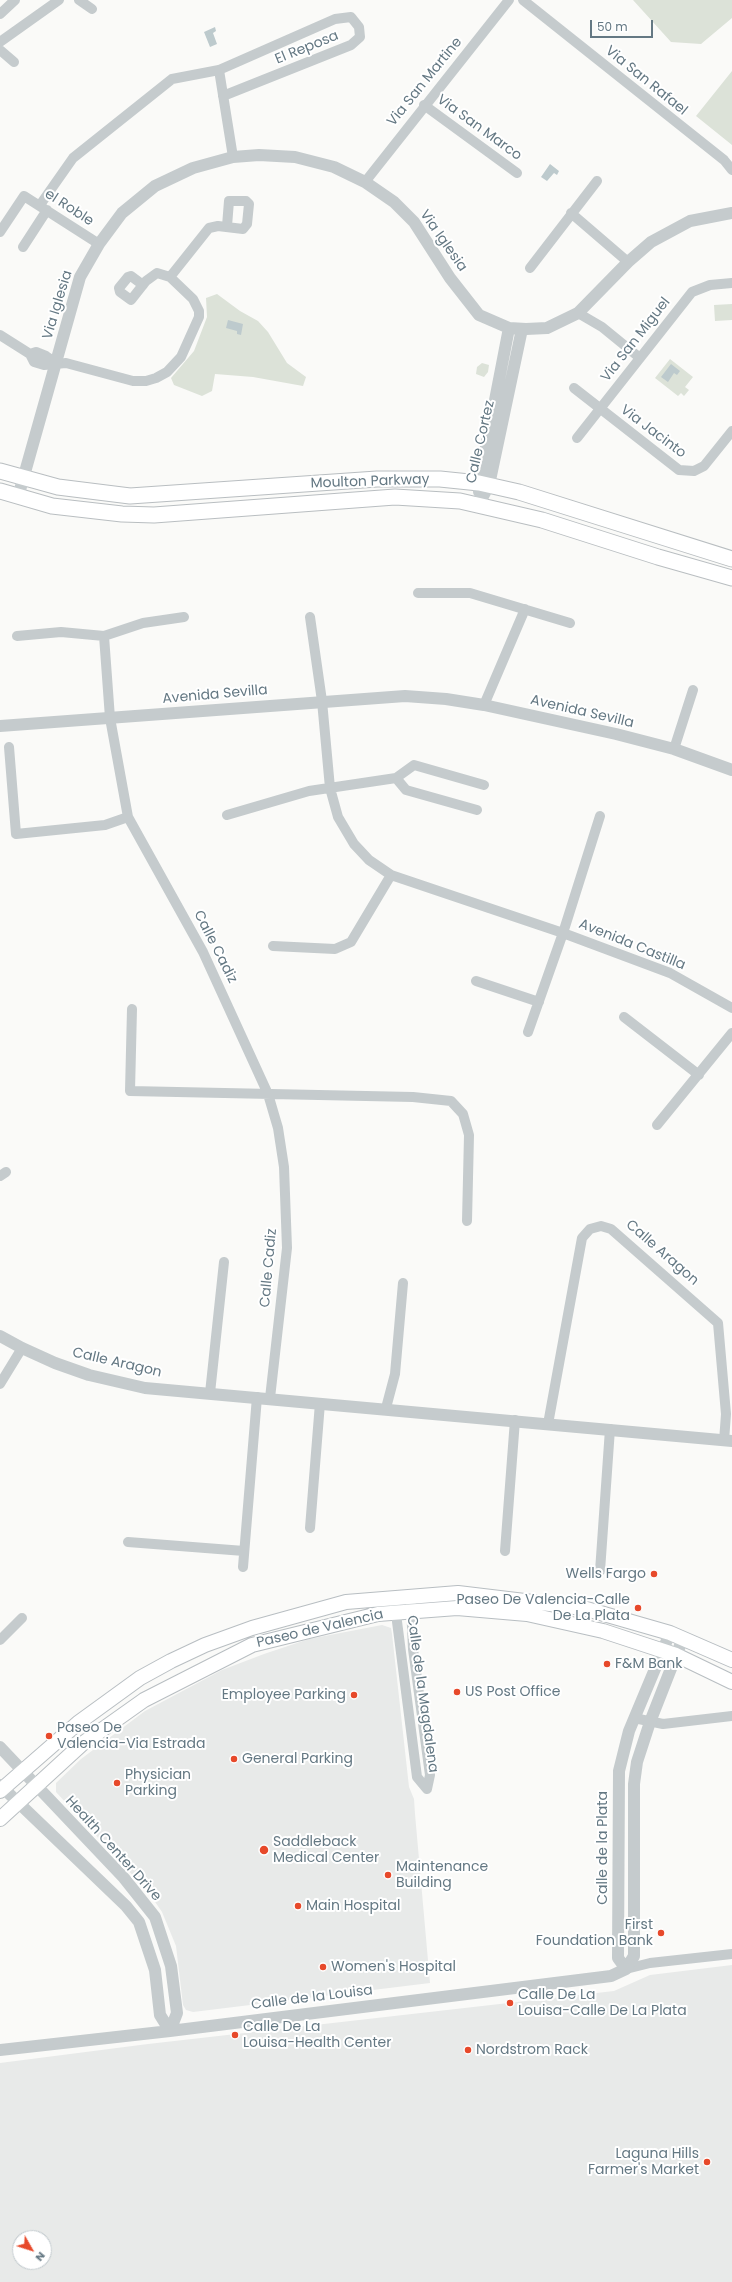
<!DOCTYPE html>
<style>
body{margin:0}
#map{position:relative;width:732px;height:2282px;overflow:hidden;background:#fafaf8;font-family:Poppins,sans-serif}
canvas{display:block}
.north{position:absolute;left:12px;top:2230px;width:40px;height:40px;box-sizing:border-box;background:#fff;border:1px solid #c1c9cd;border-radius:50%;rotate:129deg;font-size:11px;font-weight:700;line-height:16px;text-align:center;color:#647883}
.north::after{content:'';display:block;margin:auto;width:14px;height:18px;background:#e7492a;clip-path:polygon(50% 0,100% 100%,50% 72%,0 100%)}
.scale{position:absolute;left:590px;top:20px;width:63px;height:18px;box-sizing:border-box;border:2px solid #647883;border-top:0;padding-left:5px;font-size:12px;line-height:14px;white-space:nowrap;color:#647883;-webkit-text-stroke:3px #fff;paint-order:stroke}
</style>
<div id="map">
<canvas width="732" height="2282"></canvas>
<div class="north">N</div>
<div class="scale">50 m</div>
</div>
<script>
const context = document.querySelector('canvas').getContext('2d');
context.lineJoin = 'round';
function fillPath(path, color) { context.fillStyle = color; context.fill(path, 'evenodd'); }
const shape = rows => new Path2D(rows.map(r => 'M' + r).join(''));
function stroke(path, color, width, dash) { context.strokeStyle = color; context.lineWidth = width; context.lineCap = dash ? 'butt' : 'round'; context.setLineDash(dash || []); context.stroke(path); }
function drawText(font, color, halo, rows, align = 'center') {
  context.font = font + ' Poppins,sans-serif'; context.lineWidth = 4; context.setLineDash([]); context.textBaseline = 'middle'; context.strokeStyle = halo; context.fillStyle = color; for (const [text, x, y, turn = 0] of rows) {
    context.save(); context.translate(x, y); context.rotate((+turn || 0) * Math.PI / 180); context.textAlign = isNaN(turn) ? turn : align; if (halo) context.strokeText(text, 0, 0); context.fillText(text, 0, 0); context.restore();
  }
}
fillPath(shape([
 [382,1625,391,1628,392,1634,409,1787,414,1799,415,1814,430,1983,193,2012,186,2010,183,2005,176,1946,162,1912,149,1893,56,1792,56,1783,81,1759,145,1711,222,1670,264,1654,309,1639],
 [732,1965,732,2282,0,2282,0,2063,148,2044,614,1991,650,1975],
 [20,2238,44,2238,44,2262,20,2262]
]), '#e8eae9');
fillPath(shape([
 [633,0,732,0,732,18,701,44,671,42],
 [732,71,732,145,696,116],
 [217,294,240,311,258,321,268,332,287,363,306,377,303,386,253,377,215,374,212,391,202,396,174,385,171,378,194,351,207,317,206,298],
 [732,304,732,320,715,321,714,305],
 [670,359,693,377,685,387,689,390,684,396,681,393,678,396,655,378],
 [482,363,489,365,488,372,484,377,476,374,477,367]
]), '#dce2d8');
fillPath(shape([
 [215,27,216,31,213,33,217,44,210,47,204,32],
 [550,164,559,171,557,175,554,173,547,181,541,177],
 [228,320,243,324,241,335,237,334,237,331,226,328],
 [671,364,680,371,677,375,674,373,668,382,661,377]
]), '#bdcacd');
const secondary = shape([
 [0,1791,78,1723,140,1678,171,1661,205,1645,252,1628,346,1602,458,1593,583,1608,670,1633,732,1660],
 [0,1819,82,1744,144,1700,252,1645,378,1614,457,1608,527,1614,603,1631,676,1655,732,1682]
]);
const primary = shape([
 [0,471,58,487,130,496,377,479,440,479,479,483,519,492,732,559],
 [0,491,52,506,122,514,154,515,395,497,460,501,542,520,658,557,732,578]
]);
stroke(secondary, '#b8bec2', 16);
stroke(primary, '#b9bec1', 17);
stroke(shape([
 [79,0,92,9],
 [523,0,724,160,732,170],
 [0,14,15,0],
 [0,42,59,0],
 [0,50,14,62],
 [219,70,233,157],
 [424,105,517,173],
 [365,182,509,0],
 [40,205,73,158,172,79,219,70,335,19,351,17,359,27,360,37,351,45,223,96],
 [571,213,628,262],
 [0,232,24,196,99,244],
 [23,247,47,210],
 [530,268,597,181],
 [143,285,131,276,128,277,119,288,120,292,131,300,146,281,157,273,170,277,209,228,218,226,243,229,247,224,249,204,246,201,229,201,227,226],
 [578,313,602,327,640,358],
 [0,335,30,354,34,362,44,365,66,363,133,381,146,381,156,378,167,372,181,357,199,317,199,311,193,299,170,277],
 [30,354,36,352,46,356,56,363],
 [574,388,679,470,694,471,704,466,732,431],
 [577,438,692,292,710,285,732,283],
 [418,593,470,593,570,623],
 [310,617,322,701,330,788,338,817,354,844,369,860,391,875,563,933,670,973,732,1008],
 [17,636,61,632,104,636,143,623,184,617],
 [104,636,110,718,128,817,203,952,268,1094,278,1128,284,1167,287,1248,270,1398],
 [484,705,525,609],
 [9,747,16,834,105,825,128,817],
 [674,749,693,690],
 [396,778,406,790,477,810],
 [227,815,309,791,396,778,414,765,484,785],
 [273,946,335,949,351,942,391,875],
 [476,981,539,1002],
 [132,1009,130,1091,413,1097,451,1101,463,1114,469,1135,467,1221],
 [624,1017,699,1075],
 [528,1032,563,933,600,816],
 [657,1125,732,1033],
 [0,1176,6,1172],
 [0,1384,22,1348],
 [210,1393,224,1262],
 [386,1408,395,1374,403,1283],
 [548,1424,582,1238,590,1229,601,1226,611,1229,718,1323,726,1414,724,1441],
 [310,1528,320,1403],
 [128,1542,244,1551],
 [505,1551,515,1420],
 [243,1567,257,1397],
 [600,1571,610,1429],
 [411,1605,413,1649,430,1775,427,1789],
 [395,1606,417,1777,427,1789],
 [0,1640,22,1618],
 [634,1718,663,1724,732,1716],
 [626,1969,650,1963,732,1954]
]), '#c5cbcd', 10);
stroke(shape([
 [479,492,479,483,509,328],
 [18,497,80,277,99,244,122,213,155,186,193,168,233,157,259,155,295,157,334,167,365,182,394,202,414,222,450,278,479,315,509,328,526,329,547,328,578,313,628,262,651,242,690,221,732,213],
 [479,504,489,485,522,329],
 [0,726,405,696,446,699,484,705,616,734,674,749,732,770],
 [0,1336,22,1348,55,1363,89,1375,145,1388,732,1441],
 [0,1747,124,1878,155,1917,171,1966,177,2013,170,2031],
 [0,1785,126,1906,139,1922,155,1970,160,2015,170,2031],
 [626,1969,618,1958,619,1771,629,1731,670,1633],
 [0,2050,170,2031,611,1976,626,1969,634,1956,634,1784,637,1762,650,1722,683,1638]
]), '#c5cbcd', 12);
stroke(secondary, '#fff', 14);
stroke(primary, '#fff', 15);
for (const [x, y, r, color] of [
 [654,1574,4,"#e7492a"],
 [638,1608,4,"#e7492a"],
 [607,1664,4,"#e7492a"],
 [457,1692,4,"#e7492a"],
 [354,1695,4,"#e7492a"],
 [49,1736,4,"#e7492a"],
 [234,1759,4,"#e7492a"],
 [117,1783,4,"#e7492a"],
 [264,1850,5,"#e7492a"],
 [388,1875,4,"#e7492a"],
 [298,1906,4,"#e7492a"],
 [661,1933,4,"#e7492a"],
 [323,1967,4,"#e7492a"],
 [510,2003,4,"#e7492a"],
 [235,2035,4,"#e7492a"],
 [468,2050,4,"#e7492a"],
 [707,2162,4,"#e7492a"]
]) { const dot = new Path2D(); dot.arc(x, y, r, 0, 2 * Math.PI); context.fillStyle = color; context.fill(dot); stroke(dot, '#fff', 1.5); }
drawText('14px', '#647883', '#fff', [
 ["El Reposa",307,48,-22],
 ["Via San Rafael",646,81,39],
 ["Via San Martine",425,82,-51],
 ["Via San Marco",479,128,36],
 ["el Roble",69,208,33],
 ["Via Iglesia",443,241,55],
 ["Via Iglesia",58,305,-73],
 ["Via San Miguel",636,340,-52],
 ["Via Jacinto",653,432,37],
 ["Calle Cortez",481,442,-77],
 ["Moulton Parkway",370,482,-2],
 ["Avenida Sevilla",215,695,-5],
 ["Avenida Sevilla",582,712,13],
 ["Avenida Castilla",632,945,22],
 ["Calle Cadiz",215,947,63],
 ["Calle Aragon",662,1253,41],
 ["Calle Cadiz",269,1268,-85],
 ["Calle Aragon",117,1363,13],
 ["Paseo de Valencia",320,1629,-13],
 ["Calle de la Magdalena",422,1694,82],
 ["Calle de la Plata",603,1848,-90],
 ["Health Center Drive",113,1849,48],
 ["Calle de la Louisa",312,1998,-7]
]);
drawText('14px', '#647883', '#fff', [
 ["Wells Fargo",646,1574,"right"],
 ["Paseo De Valencia-Calle",630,1600,"right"],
 ["De La Plata",630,1616,"right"],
 ["F&M Bank",615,1664],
 ["US Post Office",465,1692],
 ["Employee Parking",346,1695,"right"],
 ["Paseo De",57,1728],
 ["Valencia-Via Estrada",57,1744],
 ["General Parking",242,1759],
 ["Physician",125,1775],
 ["Parking",125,1791],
 ["Saddleback",273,1842],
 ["Medical Center",273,1858],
 ["Maintenance",396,1867],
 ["Building",396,1883],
 ["Main Hospital",306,1906],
 ["First",653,1925,"right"],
 ["Foundation Bank",653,1941,"right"],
 ["Women's Hospital",331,1967],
 ["Calle De La",518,1995],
 ["Louisa-Calle De La Plata",518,2011],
 ["Calle De La",243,2027],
 ["Louisa-Health Center",243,2043],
 ["Nordstrom Rack",476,2050],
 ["Laguna Hills",699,2154,"right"],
 ["Farmer's Market",699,2170,"right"]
], 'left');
</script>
